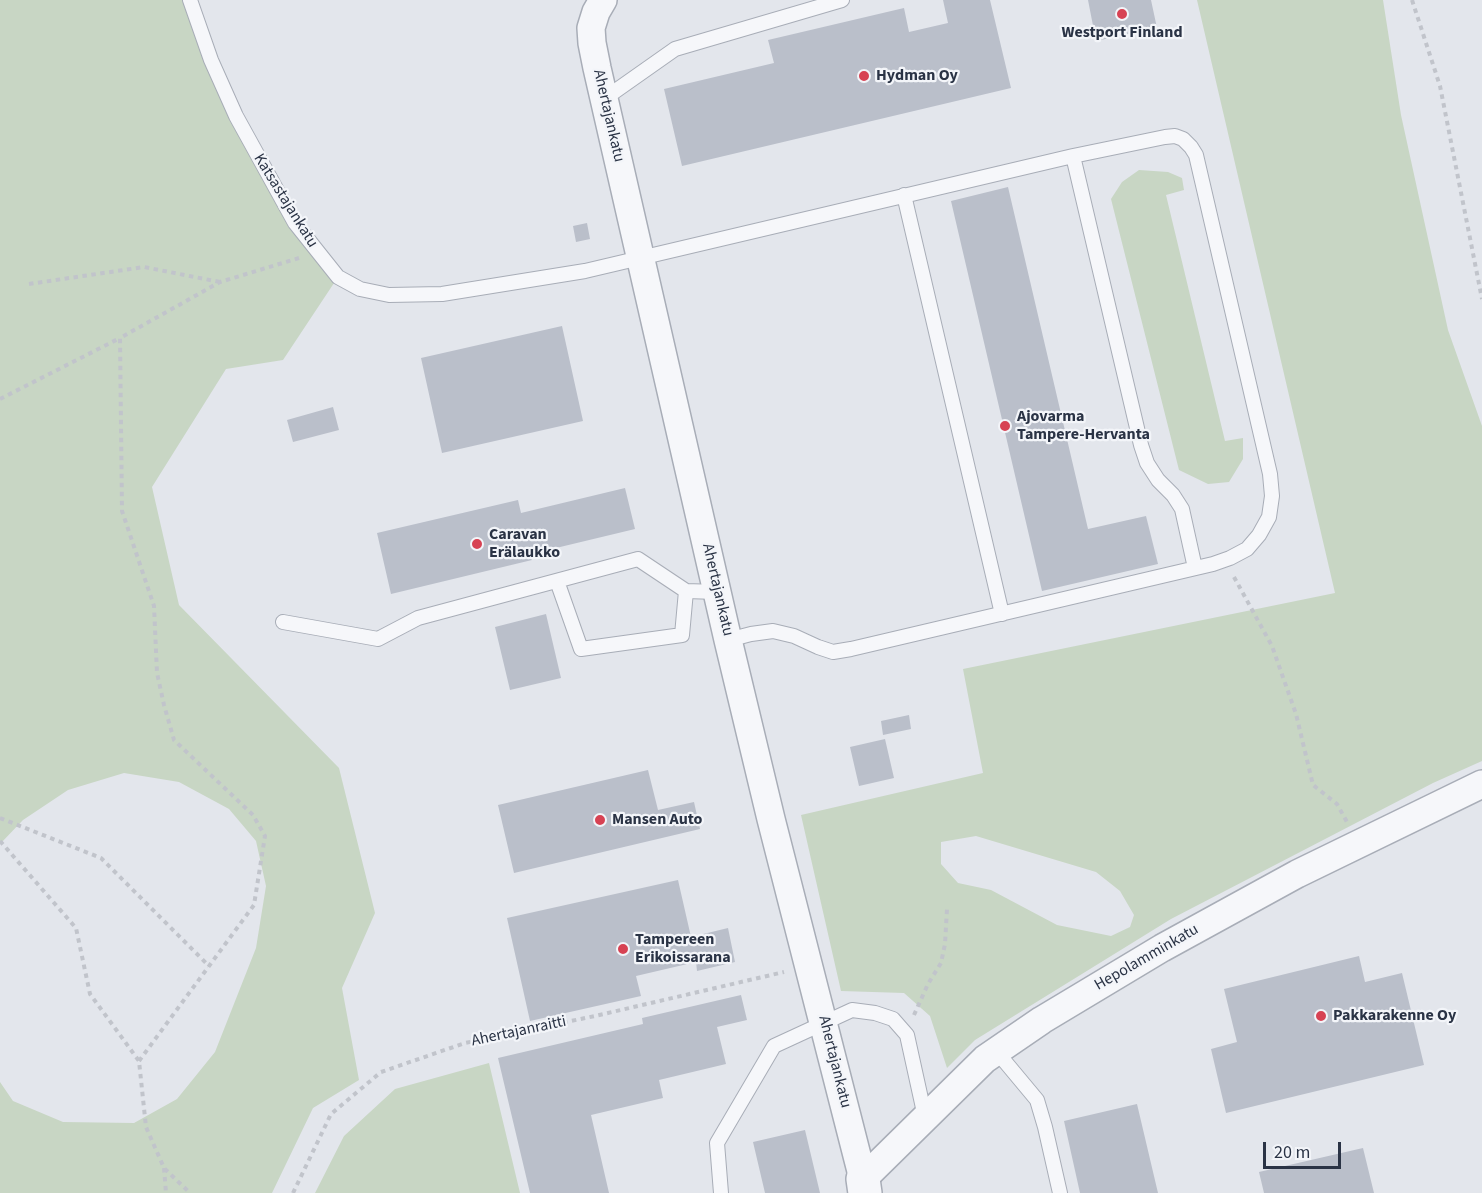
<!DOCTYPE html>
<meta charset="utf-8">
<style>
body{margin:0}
#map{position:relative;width:1482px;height:1193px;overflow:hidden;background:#e3e6ec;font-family:"Source Sans 3",sans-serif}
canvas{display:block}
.scale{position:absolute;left:1263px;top:1142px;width:78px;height:27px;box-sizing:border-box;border:3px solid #2a3345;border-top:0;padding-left:8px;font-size:18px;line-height:21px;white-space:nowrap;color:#2a3345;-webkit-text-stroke:4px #f3f5f9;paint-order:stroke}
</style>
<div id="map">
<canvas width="1482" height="1193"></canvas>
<div class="scale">20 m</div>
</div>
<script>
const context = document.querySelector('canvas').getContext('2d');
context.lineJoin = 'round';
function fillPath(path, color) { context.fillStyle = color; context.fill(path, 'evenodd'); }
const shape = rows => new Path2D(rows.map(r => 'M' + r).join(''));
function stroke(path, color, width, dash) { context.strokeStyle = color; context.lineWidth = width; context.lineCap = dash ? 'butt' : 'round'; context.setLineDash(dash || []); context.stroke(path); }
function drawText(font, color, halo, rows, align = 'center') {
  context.font = font + ' "Source Sans 3",sans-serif'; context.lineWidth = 4.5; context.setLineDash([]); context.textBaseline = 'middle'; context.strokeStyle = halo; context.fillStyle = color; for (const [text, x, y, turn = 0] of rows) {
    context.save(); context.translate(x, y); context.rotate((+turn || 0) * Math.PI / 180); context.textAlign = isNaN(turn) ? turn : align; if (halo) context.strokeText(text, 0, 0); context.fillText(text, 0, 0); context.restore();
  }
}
fillPath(shape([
 [0,0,190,0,236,116,295,223,338,277,283,360,226,369,152,487,179,605,339,768,375,913,342,988,359,1080,313,1108,272,1193,0,1193,0,1082,13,1101,63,1122,134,1123,177,1099,215,1052,256,948,266,886,256,841,229,809,179,782,124,773,68,790,23,820,0,844],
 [1197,0,1383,0,1401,115,1448,330,1482,426,1482,761,1433,783,1171,919,975,1040,947,1068,930,1016,904,993,841,991,801,815,983,773,963,669,1335,593],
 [976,836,1096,872,1120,891,1134,915,1130,927,1111,936,1057,925,991,890,958,883,941,864,941,842],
 [1139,170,1168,172,1182,178,1184,190,1166,195,1225,441,1243,438,1243,459,1229,482,1208,484,1179,470,1111,199,1122,182],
 [489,1063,520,1193,315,1193,344,1136,395,1089]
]), '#c8d6c4');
fillPath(shape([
 [943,0,990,0,1011,88,682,166,664,89,774,63,768,40,904,8,909,32,948,23],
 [1088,0,1151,0,1157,28,1096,41],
 [1008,187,1088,529,1146,516,1158,564,1042,591,951,201],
 [587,223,590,239,576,242,573,226],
 [562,326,583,421,442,453,421,358],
 [333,407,339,430,293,442,287,420],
 [625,488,635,529,531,554,532,560,391,594,377,533,518,500,521,513],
 [546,614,561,678,510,690,495,627],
 [909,715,911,729,883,735,881,721],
 [885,739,894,778,859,786,850,747],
 [648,770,658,810,694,802,700,829,514,873,498,805],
 [678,880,691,937,728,928,735,962,697,971,696,962,636,976,641,996,530,1021,507,918],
 [1359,956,1365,982,1402,973,1424,1065,1226,1113,1211,1049,1237,1042,1224,989],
 [741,995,747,1020,717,1027,726,1064,659,1080,663,1098,591,1115,609,1193,530,1193,498,1058,643,1024,642,1018],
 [1137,1104,1158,1193,1080,1193,1064,1121],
 [805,1130,820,1193,765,1193,753,1142],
 [1363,1148,1374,1193,1264,1193,1259,1172]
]), '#babfca');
const service = shape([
 [190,0,211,60,236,116,295,223,338,277,360,289,389,295,442,294,585,271,1073,156,1165,137,1175,136,1183,139,1191,147,1196,155,1270,474,1272,496,1269,517,1259,535,1247,549,1230,558,1213,564,851,649,833,652,818,647,794,636,773,631,751,634,728,640],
 [604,99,675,49,842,0],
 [1073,156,1141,445,1147,463,1158,480,1173,495,1182,509,1195,568],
 [904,195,1002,614],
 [557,581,581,649,682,635,686,591],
 [283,622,378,639,418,618,638,559,686,591,717,592],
 [997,1052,1037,1100,1045,1127,1060,1193],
 [721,1193,717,1143,774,1046,852,1010,875,1013,893,1019,907,1035,925,1117]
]);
const minor = shape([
 [603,0,596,12,591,28,592,43,597,68,728,640,771,819,863,1179],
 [863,1179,985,1059,1042,1020,1162,948,1297,874,1482,784]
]);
const tertiary = shape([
 [863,1179,865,1193]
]);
stroke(service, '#a8adb7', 16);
stroke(minor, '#a8adb7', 30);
stroke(tertiary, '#a8adb7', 36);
stroke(shape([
 [1412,0,1440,86,1482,299],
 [29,284,144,267,220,282],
 [0,399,120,338],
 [1234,577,1272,646,1296,714,1313,785,1337,804,1347,822],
 [0,818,101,858,209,966],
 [0,841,76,928,90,994,139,1061,146,1127,164,1168,190,1193],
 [914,1015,928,984,941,963,945,944,947,909],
 [139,1061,254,905,265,836,253,815,174,740,164,705,157,673,154,606,122,511,120,338,220,282,299,258],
 [164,1168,166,1193],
 [293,1193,331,1114,381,1072,465,1043,595,1016,784,972]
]), '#c1c4cb', 4, [4.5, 4.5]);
stroke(service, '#f6f7fa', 14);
stroke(minor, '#f6f7fa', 27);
stroke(tertiary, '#f6f7fa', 33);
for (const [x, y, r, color] of [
 [1122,14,6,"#d74253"],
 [864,76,6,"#d74253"],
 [1005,426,6,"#d74253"],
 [477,544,6,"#d74253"],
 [600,820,6,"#d74253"],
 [623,949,6,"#d74253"],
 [1321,1016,6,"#d74253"]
]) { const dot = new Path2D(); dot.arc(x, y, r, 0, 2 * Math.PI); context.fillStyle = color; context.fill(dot); stroke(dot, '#f3f5f9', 2); }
drawText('bold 16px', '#2a3345', '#f3f5f9', [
 ["Westport Finland",1122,33,"center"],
 ["Hydman Oy",876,76],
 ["Ajovarma",1017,417],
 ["Tampere-Hervanta",1017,435],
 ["Caravan",489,535],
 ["Erälaukko",489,553],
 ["Mansen Auto",612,820],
 ["Tampereen",635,940],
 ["Erikoissarana",635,958],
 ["Pakkarakenne Oy",1333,1016]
], 'left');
drawText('16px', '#2a3345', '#f3f5f9', [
 ["Ahertajankatu",608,116,77],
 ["Katsastajankatu",285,201,58],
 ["Ahertajankatu",717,590,77],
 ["Hepolamminkatu",1147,958,-30],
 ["Ahertajanraitti",519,1032,-12],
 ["Ahertajankatu",834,1062,76]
]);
</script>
